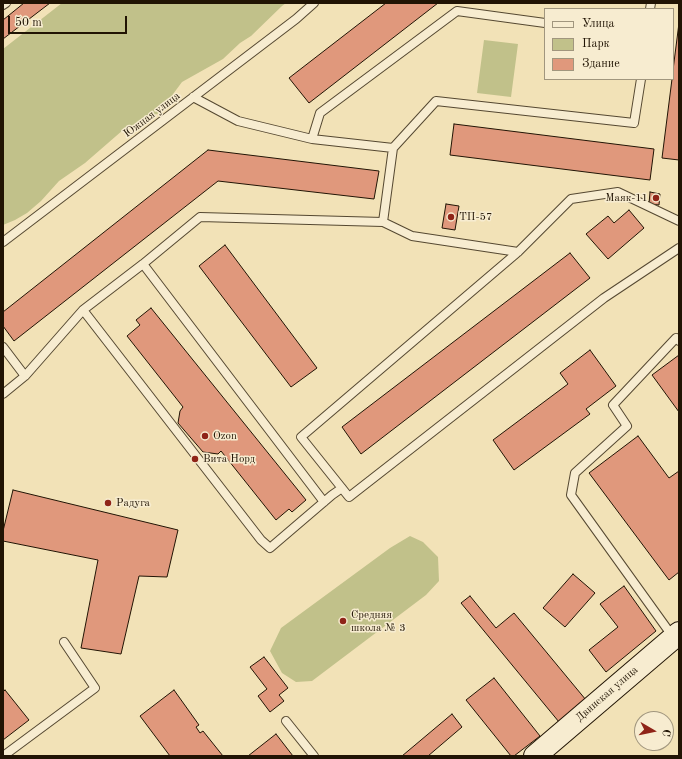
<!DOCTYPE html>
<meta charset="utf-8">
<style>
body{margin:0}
#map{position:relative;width:682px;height:759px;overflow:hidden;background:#f2e2b7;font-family:"Old Standard TT",serif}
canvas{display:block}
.frame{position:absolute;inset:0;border:4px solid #211404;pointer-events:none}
.legend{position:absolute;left:544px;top:8px;width:130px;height:72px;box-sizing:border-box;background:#f7ecd0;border:1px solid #a1967e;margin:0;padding:5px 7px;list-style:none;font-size:12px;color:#211404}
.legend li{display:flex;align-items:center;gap:8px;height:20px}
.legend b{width:20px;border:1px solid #a1967e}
.north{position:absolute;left:634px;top:711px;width:40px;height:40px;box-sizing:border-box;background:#f7ecd0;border:1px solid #a1967e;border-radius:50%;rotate:99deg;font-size:11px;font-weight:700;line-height:16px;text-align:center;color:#211404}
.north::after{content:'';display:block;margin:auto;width:14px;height:18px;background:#8f2418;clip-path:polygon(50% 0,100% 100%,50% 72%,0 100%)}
.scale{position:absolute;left:8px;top:16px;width:119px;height:18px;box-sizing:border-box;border:2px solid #211404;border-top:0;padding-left:5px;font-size:12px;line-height:14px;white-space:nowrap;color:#211404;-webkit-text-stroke:3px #f7ecd0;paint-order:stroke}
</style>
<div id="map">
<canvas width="682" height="759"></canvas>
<div class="frame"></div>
<ul class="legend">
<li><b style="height:5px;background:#f7ecd0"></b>Улица</li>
<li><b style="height:11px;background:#c1c18a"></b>Парк</li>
<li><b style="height:11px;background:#e0987c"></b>Здание</li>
</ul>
<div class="north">С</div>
<div class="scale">50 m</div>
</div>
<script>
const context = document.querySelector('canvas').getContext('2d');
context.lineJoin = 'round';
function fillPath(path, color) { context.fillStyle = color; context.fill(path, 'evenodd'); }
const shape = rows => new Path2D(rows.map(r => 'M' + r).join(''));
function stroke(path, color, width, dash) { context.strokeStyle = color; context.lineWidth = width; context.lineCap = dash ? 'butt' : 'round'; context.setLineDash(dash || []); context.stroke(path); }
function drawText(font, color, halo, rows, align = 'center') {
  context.font = font + ' "Old Standard TT",serif'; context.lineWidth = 3; context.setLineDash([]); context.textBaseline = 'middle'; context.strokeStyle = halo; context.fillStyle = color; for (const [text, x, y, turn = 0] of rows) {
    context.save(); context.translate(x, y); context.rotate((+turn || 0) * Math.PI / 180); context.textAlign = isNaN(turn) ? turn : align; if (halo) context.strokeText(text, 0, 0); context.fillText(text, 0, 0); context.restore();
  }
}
fillPath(shape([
 [62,3,286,3,282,6,251,36,240,43,223,59,182,82,159,113,123,130,85,163,59,181,41,201,27,213,15,220,3,225,3,49],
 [484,40,518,44,511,97,477,93],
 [410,536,423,542,438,557,439,581,426,595,312,681,296,682,282,673,270,651,281,628,390,548]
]), '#c1c18a');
const building = shape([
 [24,3,50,3,3,39,3,20,24,3],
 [386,3,438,3,309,103,289,78,386,3],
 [679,23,679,160,662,158,672,79,673,79,673,70,679,23],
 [454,124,654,149,650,180,450,155,454,124],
 [208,150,379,171,374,199,218,181,14,341,3,326,3,312,208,150],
 [650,192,660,194,659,205,649,204,650,192],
 [446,204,459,206,455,230,442,228,446,204],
 [629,210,644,228,608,259,586,234,608,216,614,223,629,210],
 [225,245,317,368,291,387,199,266,225,245],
 [570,253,590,278,361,454,342,427,570,253],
 [151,308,306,500,292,512,289,509,276,520,221,451,218,454,203,452,178,423,180,411,183,407,127,336,140,325,136,320,151,308],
 [590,350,616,386,586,409,590,414,514,470,493,440,568,384,560,373,590,350],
 [679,355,679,412,652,375,679,355],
 [638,436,669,478,679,471,679,572,669,580,589,473,638,436],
 [13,490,178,530,167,577,139,576,121,654,81,648,98,560,3,541,3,531,13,490],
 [573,574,595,593,565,627,543,608,573,574],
 [624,586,656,631,606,672,589,650,618,627,600,604,624,586],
 [470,596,496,628,514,613,586,700,559,722,461,603,470,596],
 [264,657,288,688,279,695,284,701,270,712,258,696,267,689,250,667,264,657],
 [494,678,540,736,514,756,511,756,466,700,494,678],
 [5,690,29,720,3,740,3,692,5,690],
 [174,690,199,725,196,727,200,733,203,731,223,756,170,756,140,716,174,690],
 [452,714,462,727,428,756,402,756,452,714],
 [276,734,293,756,248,756,276,734]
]);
fillPath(building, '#e0987c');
stroke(building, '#211404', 1);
const lane = shape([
 [3,5,6,3],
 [650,9,651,3],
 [193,97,238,121,312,139,320,113,457,11,545,23],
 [312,139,393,148],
 [679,221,618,192,571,199,518,252,301,437,349,497,604,298,679,248],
 [383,222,412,236,518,252],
 [3,242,296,19,314,3],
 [143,264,324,502],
 [83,310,261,540,270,548,332,495,342,488],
 [3,347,25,376],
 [3,394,25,376,83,310,143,264,200,217,383,222,393,148,436,101,634,123,641,79],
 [673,637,571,495,575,473,627,426,613,405,676,338,679,341],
 [286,721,314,756],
 [6,756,6,754,95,688,64,642]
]);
const secondary = shape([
 [535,756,679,633]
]);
stroke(lane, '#554831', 10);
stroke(secondary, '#211404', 24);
stroke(lane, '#f7ecd0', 8);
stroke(secondary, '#f7ecd0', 22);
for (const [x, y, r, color] of [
 [656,198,4,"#8f2418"],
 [451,217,4,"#8f2418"],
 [205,436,4,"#8f2418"],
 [195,459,4,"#8f2418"],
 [108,503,4,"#8f2418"],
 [343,621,4,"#8f2418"]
]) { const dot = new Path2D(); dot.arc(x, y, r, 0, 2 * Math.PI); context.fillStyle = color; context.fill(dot); stroke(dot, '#f7ecd0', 1.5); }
drawText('11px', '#211404', '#f7ecd0', [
 ["Южная улица",152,115,-37],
 ["Двинская улица",607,694,-41]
]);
drawText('11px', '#211404', '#f7ecd0', [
 ["Маяк-11",648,198,"right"],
 ["ТП-57",459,217],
 ["Ozon",213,436],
 ["Вита Норд",203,459],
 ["Радуга",116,503],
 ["Средняя",351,615],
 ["школа № 3",351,628]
], 'left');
</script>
